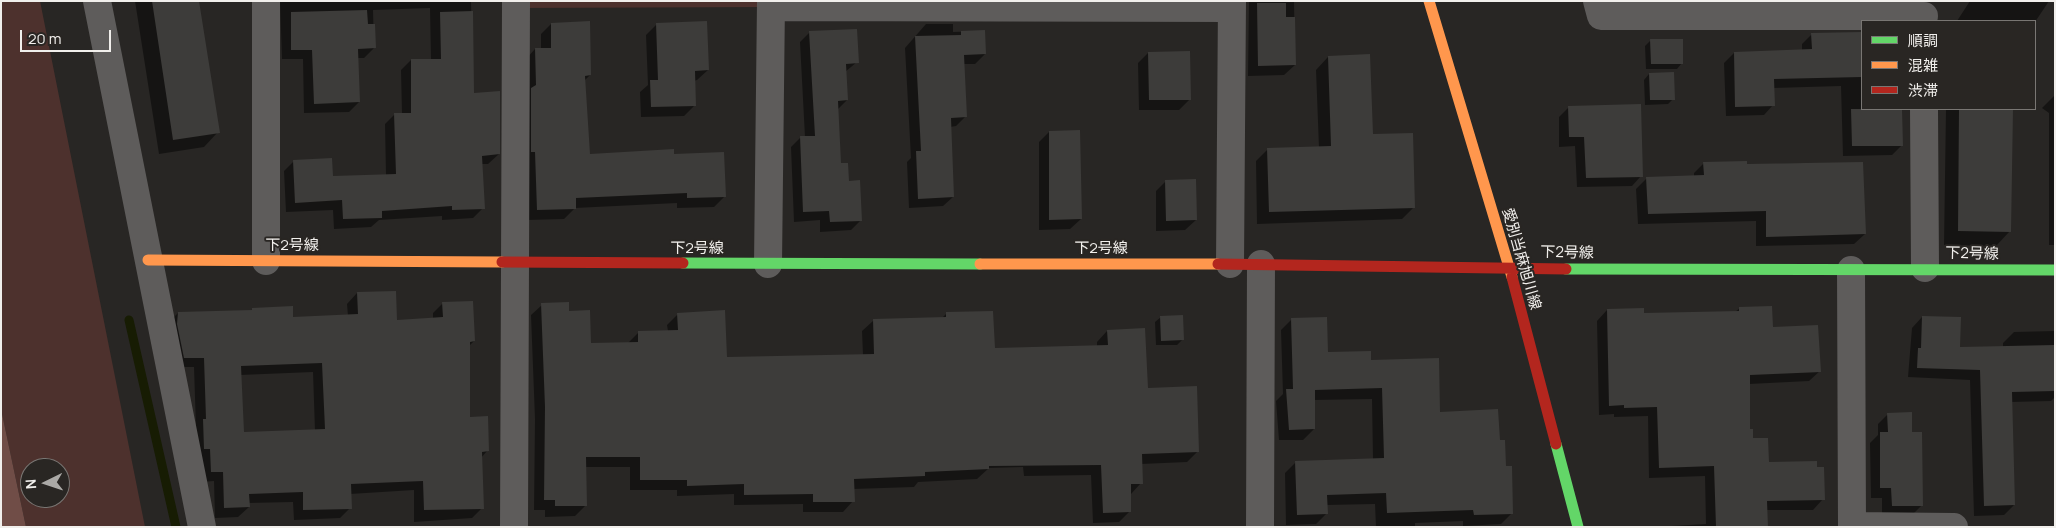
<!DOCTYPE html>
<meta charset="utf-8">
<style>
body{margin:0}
#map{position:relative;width:2056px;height:528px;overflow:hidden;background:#282624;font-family:Manrope,"Noto Sans JP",sans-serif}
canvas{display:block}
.frame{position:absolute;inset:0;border:2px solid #f1efec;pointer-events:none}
.legend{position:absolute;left:1861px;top:20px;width:175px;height:90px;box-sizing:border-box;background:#292623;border:1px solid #797673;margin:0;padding:6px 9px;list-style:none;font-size:15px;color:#f1efec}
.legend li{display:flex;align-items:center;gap:10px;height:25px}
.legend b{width:25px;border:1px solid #797673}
.north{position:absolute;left:20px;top:458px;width:50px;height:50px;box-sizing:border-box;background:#292623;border:1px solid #797673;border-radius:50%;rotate:266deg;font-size:14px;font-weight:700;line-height:20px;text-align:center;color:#f1efec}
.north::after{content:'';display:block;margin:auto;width:18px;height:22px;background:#aba9a6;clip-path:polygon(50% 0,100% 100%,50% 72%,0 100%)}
.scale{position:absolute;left:20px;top:30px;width:91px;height:22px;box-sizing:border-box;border:2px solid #f1efec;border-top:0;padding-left:6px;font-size:15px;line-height:18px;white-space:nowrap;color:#f1efec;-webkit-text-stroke:4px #292623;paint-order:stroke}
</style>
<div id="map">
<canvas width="2056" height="528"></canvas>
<div class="frame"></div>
<ul class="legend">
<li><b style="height:6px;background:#63d668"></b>順調</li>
<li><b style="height:6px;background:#ff974d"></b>混雑</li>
<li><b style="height:6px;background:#b3261e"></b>渋滞</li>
</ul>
<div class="north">N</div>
<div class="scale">20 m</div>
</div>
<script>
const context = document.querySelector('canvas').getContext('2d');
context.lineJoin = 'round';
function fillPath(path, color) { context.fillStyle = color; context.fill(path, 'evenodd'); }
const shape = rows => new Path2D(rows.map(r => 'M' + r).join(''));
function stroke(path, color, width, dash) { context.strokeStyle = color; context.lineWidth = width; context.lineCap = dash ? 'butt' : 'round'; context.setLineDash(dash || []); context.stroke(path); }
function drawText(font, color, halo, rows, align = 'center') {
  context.font = font + ' Manrope,"Noto Sans JP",sans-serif'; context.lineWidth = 4; context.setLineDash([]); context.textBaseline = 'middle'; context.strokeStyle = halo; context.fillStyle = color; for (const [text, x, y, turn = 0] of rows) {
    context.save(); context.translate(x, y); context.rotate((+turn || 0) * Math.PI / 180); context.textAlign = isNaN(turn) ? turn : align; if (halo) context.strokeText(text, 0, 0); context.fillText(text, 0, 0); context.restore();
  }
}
fillPath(shape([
 [1,1,40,1,145,527,26,527,1,409],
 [30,468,60,468,60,498,30,498],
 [517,1,771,1,771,7,517,8]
]), '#4d312d');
fillPath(shape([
 [1,409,26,527,1,527]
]), '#704d47');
fillPath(shape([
 [135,1,198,1,218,132,204,147,159,154],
 [280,1,471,1,473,95,499,154,488,164,482,164,483,208,473,218,442,220,442,216,379,220,371,227,334,229,333,210,286,212,284,171,294,161,331,177,386,175,385,124,395,114,402,114,401,70,411,60,431,60,430,8,373,10,374,48,364,58,357,58,359,102,349,112,304,113,303,59,282,59],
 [1249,1,1294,1,1295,65,1284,75,1248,76],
 [1970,1,2049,1,2035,22,1957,21],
 [551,24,590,75,584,81,589,155,725,196,714,207,677,208,677,203,575,208,564,219,527,220,525,60,535,49,541,49,541,34],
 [926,24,953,24,953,32,984,31,985,54,975,64,963,64,966,116,956,126,950,127,953,197,943,206,909,208,907,162,911,158,905,48],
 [656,25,708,70,697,80,694,81,694,106,684,116,641,117,640,92,648,85,646,35],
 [810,32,857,62,845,72,847,100,837,110,840,164,861,220,851,230,820,232,820,220,794,222,791,147,800,138,805,137,800,42],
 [1862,33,1862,109,1901,109,1902,145,1892,155,1843,156,1841,86,1773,88,1773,105,1764,115,1726,116,1724,63,1734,53,1802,51,1802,44,1812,34],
 [1650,41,1682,63,1677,69,1646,69,1645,46],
 [1148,53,1190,99,1179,110,1139,110,1138,63],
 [1328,57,1414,207,1402,219,1257,224,1256,161,1268,149,1319,148,1316,70],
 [1649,74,1673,99,1668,104,1645,105,1644,80],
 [2055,95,2055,245,2049,245,2049,113,2042,108],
 [1569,107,1641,176,1632,186,1577,187,1575,146,1559,147,1559,117],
 [1946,109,2012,109,2010,231,1996,246,1944,245],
 [1049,132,1081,219,1070,229,1039,230,1039,142],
 [1704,163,1746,165,1802,163,1865,234,1854,244,1756,246,1756,221,1638,224,1636,189,1647,178,1694,177,1694,173],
 [1166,181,1196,220,1185,230,1156,231,1156,191],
 [357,293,396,321,433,319,433,313,443,303,474,341,469,346,469,418,487,451,481,458,482,508,472,518,414,522,414,490,350,494,350,508,340,518,294,520,293,502,248,503,249,507,238,517,215,518,214,481,201,482,194,431,196,428,194,367,174,367,168,323,178,313,250,311,253,309,292,318,348,316,347,304],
 [313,372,315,431,243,434,240,375],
 [542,305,568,312,589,344,628,343,639,332,668,331,667,325,678,314,726,358,863,355,862,331,873,321,941,319,946,314,993,349,1097,347,1097,342,1107,331,1147,389,1198,451,1187,462,1141,464,1141,483,1131,494,1130,511,1119,522,1093,523,1091,475,1024,476,1023,467,989,468,977,479,918,482,914,487,853,489,853,501,843,512,803,512,803,504,734,505,734,494,677,496,677,490,630,490,630,467,585,467,585,506,575,516,545,517,545,510,534,510,535,419,531,315],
 [1740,308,1771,328,1820,371,1809,381,1749,384,1749,431,1767,463,1816,468,1823,499,1813,510,1766,510,1767,527,1655,527,1706,524,1705,476,1649,478,1648,416,1614,417,1614,414,1599,415,1597,321,1607,310,1643,314,1735,312],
 [1161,317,1183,339,1177,345,1156,345,1155,322],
 [1922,317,1959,348,2003,347,2003,343,2014,332,2055,331,2055,397,2051,401,2011,402,2014,505,2004,515,1974,516,1970,380,1908,377,1912,328],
 [1292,319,1327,353,1370,361,1439,414,1498,442,1505,467,1512,513,1501,524,1463,526,1463,521,1415,523,1415,527,1376,527,1375,504,1326,505,1327,513,1316,524,1286,525,1285,473,1296,462,1373,459,1372,399,1313,400,1314,429,1303,440,1279,440,1276,401,1283,394,1281,330],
 [1888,414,1911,433,1922,505,1912,515,1882,516,1882,498,1871,498,1870,443,1878,435,1878,424]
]), '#0007');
stroke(shape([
 [129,320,176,527]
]), '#171c03', 9);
fillPath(shape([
 [152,1,199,1,220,133,173,140],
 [1257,3,1286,3,1286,17,1295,17,1296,65,1258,66],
 [367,10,368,24,375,24,376,48,358,49,360,102,314,104,312,50,291,50,291,12],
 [473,11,474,93,500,91,500,154,482,156,485,209,452,210,452,206,382,211,382,218,343,219,342,200,295,203,293,160,332,158,333,176,396,174,394,113,411,113,411,59,441,59,440,12],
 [590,21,591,75,585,76,590,154,674,149,674,154,724,152,726,197,687,198,687,193,576,198,576,209,537,210,535,152,531,152,531,88,536,85,535,48,551,48,551,23],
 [707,21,709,70,695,71,696,106,651,107,650,80,658,80,656,23],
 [857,29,859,63,846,64,848,100,838,101,841,163,848,163,849,181,860,180,862,221,830,222,829,211,803,212,800,136,815,136,809,31],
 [985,30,986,54,964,55,967,117,951,118,954,197,918,199,916,151,921,151,915,36,961,35,961,31],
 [1862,32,1862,77,1774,79,1775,106,1735,107,1734,52,1812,49,1811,33],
 [1650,39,1683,39,1683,64,1651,64],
 [1190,51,1191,100,1149,100,1148,52],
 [1370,54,1373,134,1413,133,1415,208,1269,212,1267,148,1331,146,1328,56],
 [1674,72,1675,100,1650,100,1649,73],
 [1641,104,1643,177,1586,178,1584,137,1569,137,1568,106],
 [1851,109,1902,109,1903,146,1852,146],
 [1959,109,2013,109,2011,232,1958,231],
 [1080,130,1082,219,1049,220,1049,131],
 [1747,161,1747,164,1863,162,1866,234,1766,237,1766,211,1648,214,1646,177,1704,175,1703,162],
 [1196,179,1197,220,1166,221,1165,180],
 [396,291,397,320,443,317,442,302,473,301,475,341,470,342,470,417,488,416,489,451,482,452,484,509,424,510,423,481,351,484,352,509,303,510,303,492,249,494,250,507,224,508,223,472,211,472,210,449,204,449,203,419,206,419,204,358,184,358,177,324,178,312,252,310,252,308,293,306,293,317,358,314,357,292],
 [322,363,325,429,244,432,241,366],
 [569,302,569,311,590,310,591,343,638,342,638,331,678,330,677,313,725,310,727,357,874,354,873,319,946,317,946,312,993,311,995,348,1108,345,1107,330,1145,328,1148,388,1197,386,1199,452,1142,454,1143,484,1131,484,1131,512,1103,513,1101,465,989,466,989,469,925,472,925,476,854,479,855,502,813,502,813,494,744,495,744,484,687,486,687,480,640,480,640,457,586,457,587,506,555,506,555,500,544,500,545,407,541,303],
 [1772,306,1773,327,1818,325,1821,372,1750,375,1750,429,1753,429,1753,438,1768,438,1769,462,1817,461,1817,467,1824,467,1825,500,1767,501,1768,527,1716,527,1714,466,1659,468,1657,407,1624,408,1624,405,1609,406,1607,309,1644,308,1644,313,1739,311,1739,307],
 [1183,315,1184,340,1161,341,1160,316],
 [1922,316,1961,317,1960,347,2055,345,2055,391,2012,392,2015,505,1984,506,1980,370,1917,368,1918,348,1921,348],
 [1327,317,1328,352,1371,351,1371,360,1439,358,1440,412,1498,409,1500,440,1505,440,1506,466,1512,466,1513,514,1474,515,1473,510,1387,513,1386,493,1327,495,1328,514,1297,515,1295,461,1384,458,1382,388,1315,390,1315,429,1289,430,1286,389,1293,389,1291,318],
 [1912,412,1912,432,1922,432,1923,506,1892,506,1891,488,1880,488,1880,432,1888,432,1887,413]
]), '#3d3c3a');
stroke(shape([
 [97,1,202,527],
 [266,1,266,261],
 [1597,1,1601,16,1924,16],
 [771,7,1232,8],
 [1924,109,1925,268],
 [768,264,771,1],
 [1230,264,1232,1],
 [1851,270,1852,527],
 [1852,526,1954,527],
 [514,527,516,1],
 [1260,527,1261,264]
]), '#5e5c5b', 28);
stroke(shape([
 [683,263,980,264],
 [1566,269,2055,270],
 [1556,444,1578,527]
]), '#63d668', 11);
stroke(shape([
 [1429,1,1512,277],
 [148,260,502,262],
 [980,264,1218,264]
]), '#ff974d', 11);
stroke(shape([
 [502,262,683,263],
 [1218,264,1566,269],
 [1512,277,1556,444]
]), '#b3261e', 11);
drawText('15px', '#f1efec', '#292623', [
 ["下2号線",292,246],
 ["下2号線",697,249],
 ["下2号線",1101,249],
 ["下2号線",1567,253,1],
 ["下2号線",1972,254,1],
 ["愛別当麻旭川線",1521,259,74]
]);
</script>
